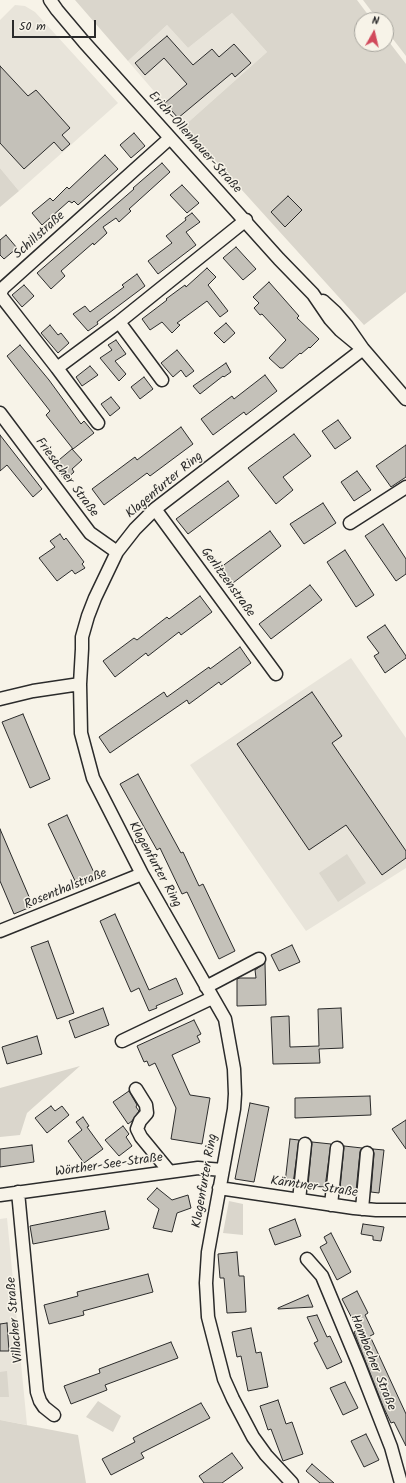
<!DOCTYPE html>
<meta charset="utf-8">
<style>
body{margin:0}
#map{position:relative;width:406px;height:1483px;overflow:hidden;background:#f7f3e8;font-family:Kalam,sans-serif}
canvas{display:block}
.north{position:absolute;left:354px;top:12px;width:40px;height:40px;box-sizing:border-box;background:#f7f3e8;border:1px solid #a5a39c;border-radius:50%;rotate:8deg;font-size:11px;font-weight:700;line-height:16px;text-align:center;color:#2b2b2b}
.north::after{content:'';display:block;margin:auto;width:14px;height:18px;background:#d1495b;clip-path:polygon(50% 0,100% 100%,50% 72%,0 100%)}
.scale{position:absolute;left:12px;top:20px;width:84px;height:18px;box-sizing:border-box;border:2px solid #2b2b2b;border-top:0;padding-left:5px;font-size:12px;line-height:14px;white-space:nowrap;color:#2b2b2b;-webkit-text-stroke:3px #f7f3e8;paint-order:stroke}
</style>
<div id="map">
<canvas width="406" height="1483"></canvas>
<div class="north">N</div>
<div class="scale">50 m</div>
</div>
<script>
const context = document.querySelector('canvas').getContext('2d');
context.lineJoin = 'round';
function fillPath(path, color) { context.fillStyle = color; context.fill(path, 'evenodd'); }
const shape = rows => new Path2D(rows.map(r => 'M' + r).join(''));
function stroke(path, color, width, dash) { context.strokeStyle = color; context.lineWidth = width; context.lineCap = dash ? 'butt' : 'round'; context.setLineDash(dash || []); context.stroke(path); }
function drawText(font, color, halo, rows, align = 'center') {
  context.font = font + ' Kalam,sans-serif'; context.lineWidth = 3; context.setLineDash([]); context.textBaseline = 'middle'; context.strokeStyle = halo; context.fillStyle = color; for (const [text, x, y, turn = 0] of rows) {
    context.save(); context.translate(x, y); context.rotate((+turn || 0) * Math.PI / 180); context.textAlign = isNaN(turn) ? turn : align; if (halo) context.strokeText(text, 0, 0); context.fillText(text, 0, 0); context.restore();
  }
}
fillPath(shape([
 [15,5,25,6,35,12,118,103,19,191,0,168,0,20],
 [232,13,267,52,184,126,128,61,167,25,188,48],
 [351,658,406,738,406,868,306,931,190,765],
 [7,1218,27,1425,0,1420,0,1219]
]), '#e8e4da');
fillPath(shape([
 [75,0,357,0,372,20,362,20,362,44,386,44,386,38,406,64,406,292,364,325,184,126,267,52,232,13,188,48,167,25,128,61],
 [363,0,406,0,406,56,386,30,386,20,378,20],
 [0,168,19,191,0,207],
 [347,854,366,883,338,902,319,873],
 [80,1066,27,1113,20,1135,0,1137,0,1088],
 [229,1201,243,1204,243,1235,223,1233],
 [7,1371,9,1397,0,1397,0,1372],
 [98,1401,121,1416,113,1432,86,1417],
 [0,1420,78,1435,86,1483,0,1483]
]), '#dad6cc');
const building = shape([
 [167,36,193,65,212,49,219,57,234,44,251,63,235,77,232,73,178,118,165,103,187,84,164,58,145,75,135,63,167,36],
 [0,66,28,96,36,90,70,128,62,135,70,144,62,151,54,142,24,169,0,143,0,66],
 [134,133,145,146,131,158,120,145,134,133],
 [105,155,118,169,78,205,74,201,72,203,69,201,42,225,32,213,50,198,53,201,67,187,69,189,105,155],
 [162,163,170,172,129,209,131,211,119,222,116,218,103,227,107,233,94,245,93,243,61,271,65,276,51,289,37,273,134,189,133,188,162,163],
 [182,185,199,203,187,213,170,195,182,185],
 [288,196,302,210,285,227,271,212,288,196],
 [192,213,200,222,186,232,196,245,158,274,148,261,172,243,166,236,186,220,185,218,192,213],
 [6,235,17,248,4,259,0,255,0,240,6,235],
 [236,247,256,269,243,280,223,258,236,247],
 [207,268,216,277,208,285,228,311,220,317,207,301,177,323,180,325,172,333,162,322,150,330,142,319,167,300,166,299,185,285,186,287,207,268],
 [137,274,145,286,97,322,98,324,88,331,73,314,85,306,90,312,124,287,122,285,137,274],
 [269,282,299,316,297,318,319,339,310,348,309,347,301,354,300,353,283,368,280,368,269,358,286,340,262,314,260,315,254,308,259,303,253,297,269,282],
 [24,285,34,296,22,307,12,295,24,285],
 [226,323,235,333,224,343,214,333,226,323],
 [50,325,58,335,61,333,69,343,58,353,41,333,50,325],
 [116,340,126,354,115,361,126,374,119,381,100,358,112,350,108,345,116,340],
 [20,345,49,380,81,424,84,421,94,433,73,449,46,415,50,411,7,356,20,345],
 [177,350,194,371,186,377,181,370,173,377,161,363,177,350],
 [226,363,231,372,224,377,223,376,200,394,193,386,226,363],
 [90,366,98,375,82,386,76,377,90,366],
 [265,375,277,391,246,415,244,412,213,435,201,419,232,396,234,399,265,375],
 [144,377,153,389,140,399,131,387,144,377],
 [111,397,120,408,110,416,101,404,111,397],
 [338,420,351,438,335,449,322,431,338,420],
 [181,427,193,444,150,476,147,473,104,505,92,489,135,457,137,460,181,427],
 [294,434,311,456,283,477,293,490,276,504,248,468,294,434],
 [0,435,42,489,33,497,7,465,0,471,0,435],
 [406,445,406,477,391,487,376,466,406,445],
 [72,449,82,460,72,469,74,472,65,480,53,465,72,449],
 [357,471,371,490,354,501,341,482,357,471],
 [228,481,239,496,188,534,176,519,228,481],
 [323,503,336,523,304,544,290,524,323,503],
 [383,524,406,559,406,574,396,581,365,536,383,524],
 [270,531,281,546,229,586,217,570,270,531],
 [60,534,64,540,66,538,84,562,82,564,85,568,75,574,72,570,57,581,39,558,55,547,50,541,60,534],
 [345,550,374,595,356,607,327,562,345,550],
 [310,585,322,600,271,639,259,624,310,585],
 [200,596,212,612,181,635,179,632,148,656,146,653,115,677,103,661,134,638,137,640,167,617,169,619,200,596],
 [385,625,406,656,406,658,385,673,374,656,379,653,367,637,385,625],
 [240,647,251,663,221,685,219,682,189,704,187,700,110,753,99,737,164,692,167,697,209,667,210,669,240,647],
 [312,692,342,736,332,743,406,851,406,858,382,875,346,825,309,850,237,744,312,692],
 [23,714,50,779,30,788,2,722,23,714],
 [138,774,181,853,183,852,199,886,203,884,235,951,219,959,187,892,182,894,160,848,157,850,120,784,138,774],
 [67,815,97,879,78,887,48,824,67,815],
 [0,829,33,906,14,914,0,881,0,829],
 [115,914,149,990,176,978,183,994,156,1006,157,1008,149,1011,139,988,131,992,100,921,115,914],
 [48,941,74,1013,57,1019,31,947,48,941],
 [292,945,300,962,279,971,271,955,292,945],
 [265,963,266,1005,237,1006,237,979,240,978,256,978,255,970,265,963],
 [103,1008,109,1025,75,1038,69,1021,103,1008],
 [341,1008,343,1048,319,1049,320,1063,273,1064,271,1017,289,1016,290,1047,319,1046,318,1009,341,1008],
 [194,1020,201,1034,197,1036,200,1042,172,1055,190,1095,210,1098,202,1144,171,1139,176,1108,155,1063,149,1066,147,1061,144,1062,137,1046,194,1020],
 [37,1036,42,1054,7,1064,2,1047,37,1036],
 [129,1091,137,1105,136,1107,139,1111,132,1121,128,1124,113,1102,129,1091],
 [370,1096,371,1115,295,1118,295,1098,370,1096],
 [250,1103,269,1107,254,1182,235,1179,250,1103],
 [51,1106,55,1111,62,1106,69,1115,47,1133,35,1118,51,1106],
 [83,1117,89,1126,87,1127,103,1149,84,1163,68,1141,82,1130,76,1122,83,1117],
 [406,1120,406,1149,392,1129,406,1120],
 [123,1126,129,1134,126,1137,132,1146,119,1156,105,1140,123,1126],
 [290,1139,299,1140,293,1184,285,1183,290,1139],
 [312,1142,331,1144,325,1187,308,1186,312,1142],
 [32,1145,34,1162,0,1167,0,1149,32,1145],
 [344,1146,362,1148,360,1152,356,1191,340,1189,344,1146],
 [373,1149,384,1150,379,1193,371,1192,374,1154,373,1149],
 [157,1188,172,1200,188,1195,191,1208,177,1213,172,1232,153,1228,159,1209,147,1199,157,1188],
 [105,1211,109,1229,33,1244,30,1226,105,1211],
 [295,1219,301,1236,275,1245,269,1229,295,1219],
 [363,1224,384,1227,381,1241,373,1240,373,1236,361,1234,363,1224],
 [331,1233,351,1272,337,1280,320,1247,327,1243,324,1237,331,1233],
 [237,1252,239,1276,244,1276,246,1312,227,1313,224,1278,220,1278,218,1254,237,1252],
 [148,1274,153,1292,83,1311,84,1315,49,1324,44,1305,78,1296,77,1292,148,1274],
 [357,1291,368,1313,365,1315,374,1334,370,1336,406,1414,406,1446,394,1422,391,1423,383,1406,354,1332,358,1330,342,1299,357,1291],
 [308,1295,313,1307,278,1309,278,1308,308,1295],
 [317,1315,327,1337,330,1336,342,1362,327,1369,314,1343,318,1341,307,1317,317,1315],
 [7,1323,9,1351,0,1351,0,1324,7,1323],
 [251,1328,256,1353,261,1352,268,1387,248,1391,241,1356,237,1357,232,1332,251,1328],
 [171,1342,178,1358,105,1385,107,1390,71,1404,64,1386,100,1373,99,1369,171,1342],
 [345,1382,358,1408,343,1415,330,1388,345,1382],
 [278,1400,286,1424,292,1422,303,1454,283,1461,271,1429,268,1430,260,1406,278,1400],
 [201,1403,210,1418,141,1453,144,1458,111,1475,102,1459,135,1442,133,1438,201,1403],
 [366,1434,379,1460,364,1467,351,1441,366,1434],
 [232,1453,243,1468,222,1483,204,1483,199,1476,232,1453],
 [312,1464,334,1483,320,1483,306,1471,312,1464]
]);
fillPath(building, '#c4c1b9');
stroke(building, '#2b2b2b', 1);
const minor = shape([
 [50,0,57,10,84,42,279,259,313,294,330,319,340,330,363,349],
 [170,138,3,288,1,292,1,296,57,368,119,322,246,220],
 [323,301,335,312,347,326,363,349,406,399],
 [119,322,162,380],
 [57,368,98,423],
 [0,413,90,533,117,552],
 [155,509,276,674],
 [350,523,406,487],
 [0,699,33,691,80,684],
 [0,931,142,874],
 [206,987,259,959],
 [122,1041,212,998],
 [136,1089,146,1105,147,1113,140,1121,137,1129,141,1137,169,1171],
 [219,1188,354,1208,376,1210,406,1210],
 [18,1192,37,1392,40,1401,44,1407,54,1415],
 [0,1195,198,1168,223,1170],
 [299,1200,305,1144],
 [331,1205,337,1148],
 [362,1209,367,1153],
 [307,1259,322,1276,359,1365,391,1447,401,1483],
 [292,1483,266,1455,253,1437,233,1399,224,1379,208,1317,206,1283,208,1252,234,1109,235,1094,234,1069,225,1019,142,874,93,778,81,733,80,684,82,649,82,637,88,616,95,598,117,552,135,529,155,509,363,349]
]);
stroke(minor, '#2b2b2b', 15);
stroke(minor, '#f7f3e8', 12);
drawText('13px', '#2b2b2b', '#f7f3e8', [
 ["Erich-Ollenhauer-Straße",194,143,48],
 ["Schillstraße",40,236,-42],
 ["Friesacher Straße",66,478,53],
 ["Klagenfurter Ring",165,486,-40],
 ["Gerlitzenstraße",227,583,54],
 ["Klagenfurter Ring",154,865,61],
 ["Rosenthalstraße",66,890,-22],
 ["Wörther-See-Straße",109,1166,-8],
 ["Klagenfurter Ring",206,1181,-80],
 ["Kärntner Straße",314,1188,8],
 ["Villacher Straße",16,1320,-95],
 ["Hambacher Straße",372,1363,68]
]);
</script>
